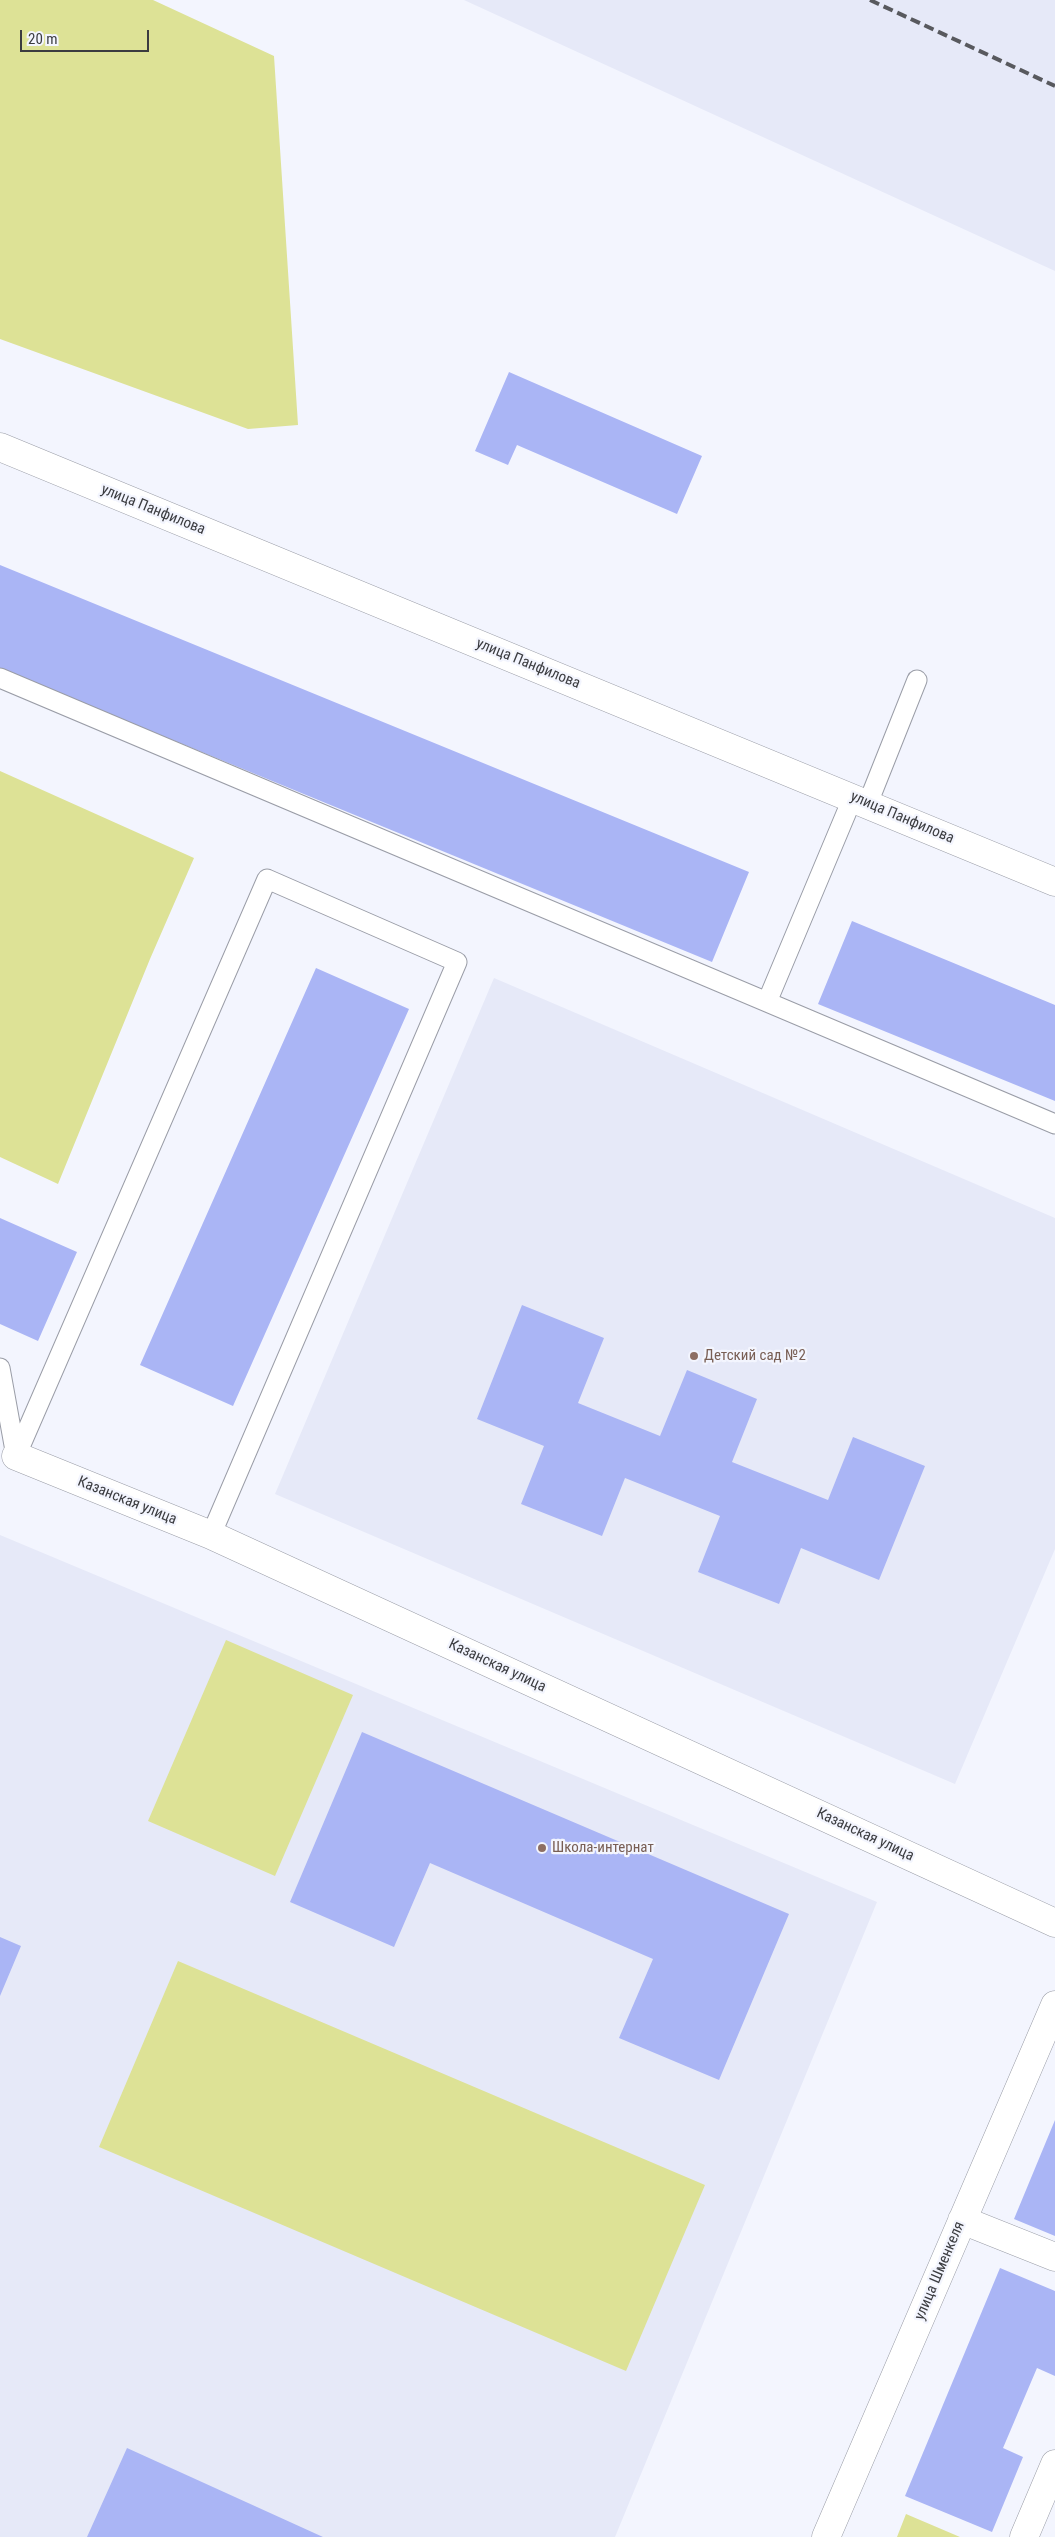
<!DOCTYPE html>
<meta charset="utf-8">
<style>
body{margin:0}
#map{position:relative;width:1055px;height:2537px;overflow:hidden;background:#f3f5fe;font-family:"Roboto Condensed",sans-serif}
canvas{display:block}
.scale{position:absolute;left:20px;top:30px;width:129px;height:22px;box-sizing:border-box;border:2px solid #3b3c40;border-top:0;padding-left:6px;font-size:15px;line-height:18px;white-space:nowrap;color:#3b3c40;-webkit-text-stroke:4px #f3f5fe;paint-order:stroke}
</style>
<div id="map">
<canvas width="1055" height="2537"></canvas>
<div class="scale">20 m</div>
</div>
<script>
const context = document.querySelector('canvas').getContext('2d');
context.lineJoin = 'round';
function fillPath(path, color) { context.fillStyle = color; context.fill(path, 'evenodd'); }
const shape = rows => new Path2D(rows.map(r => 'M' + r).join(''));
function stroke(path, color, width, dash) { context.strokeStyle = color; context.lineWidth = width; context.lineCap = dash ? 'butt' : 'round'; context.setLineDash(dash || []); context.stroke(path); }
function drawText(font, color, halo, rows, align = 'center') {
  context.font = font + ' "Roboto Condensed",sans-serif'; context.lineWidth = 4.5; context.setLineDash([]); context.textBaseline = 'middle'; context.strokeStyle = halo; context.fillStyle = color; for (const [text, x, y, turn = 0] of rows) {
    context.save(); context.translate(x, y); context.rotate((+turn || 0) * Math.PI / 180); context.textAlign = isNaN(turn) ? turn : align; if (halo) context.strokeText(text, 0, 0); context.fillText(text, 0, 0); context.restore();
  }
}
fillPath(shape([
 [464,0,1055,0,1055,271],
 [494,978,1055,1218,1055,1549,955,1784,275,1494],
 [0,1535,877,1902,615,2537,0,2537]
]), '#e6e9f8');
fillPath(shape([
 [0,0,153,0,274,56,298,425,248,429,0,339],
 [0,771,194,858,150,959,58,1184,0,1157],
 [226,1640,353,1695,275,1876,148,1821],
 [178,1961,705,2185,626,2371,99,2147],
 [906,2514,960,2537,897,2537]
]), '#dde296');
fillPath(shape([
 [509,372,702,456,677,514,517,445,508,465,475,451],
 [0,565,749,872,712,962,0,669],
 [852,921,1055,1005,1055,1101,818,1004],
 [316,968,409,1009,233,1406,140,1365],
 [0,1218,77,1252,38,1341,0,1324],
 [522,1305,604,1338,578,1403,660,1436,687,1370,757,1399,732,1462,828,1500,853,1437,925,1466,879,1580,801,1548,779,1604,698,1572,720,1516,625,1478,602,1536,521,1504,544,1446,477,1419],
 [362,1732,789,1914,719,2080,619,2038,653,1959,430,1863,394,1947,290,1902],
 [0,1937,21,1946,0,1996],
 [1055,2120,1055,2236,1014,2219],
 [1000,2268,1055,2291,1055,2376,1037,2368,1003,2448,1023,2457,992,2532,905,2496],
 [127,2448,323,2537,87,2537]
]), '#aab5f5');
const lane = shape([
 [0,678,767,1002,853,797],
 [868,803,917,680],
 [767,1002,1055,1124],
 [0,1368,16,1456],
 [16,1456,267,879,457,962,211,1535]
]);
const street = shape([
 [0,447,1055,882],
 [16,1456,211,1535,1055,1923],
 [962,2220,1055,2257],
 [826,2537,1055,2005],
 [1024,2537,1055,2464]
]);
stroke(lane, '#9a9da7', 21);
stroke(street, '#9a9da7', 29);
stroke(lane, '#fff', 19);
stroke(street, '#fff', 28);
stroke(shape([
 [870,0,1055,86]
]), '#58595e', 4, [10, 5]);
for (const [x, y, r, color] of [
 [694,1356,5,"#8d6e63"],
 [542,1848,5,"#8d6e63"]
]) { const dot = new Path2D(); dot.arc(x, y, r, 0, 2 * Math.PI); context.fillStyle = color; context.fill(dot); stroke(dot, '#f3f5fe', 2); }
drawText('15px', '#3b3c40', '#f3f5fe', [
 ["улица Панфилова",153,510,22],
 ["улица Панфилова",528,664,22],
 ["улица Панфилова",902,818,23],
 ["Казанская улица",127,1501,22],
 ["Казанская улица",497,1666,25],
 ["Казанская улица",865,1835,25],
 ["улица Шменкеля",940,2271,-67]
]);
drawText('15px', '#785e54', '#f3f5fe', [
 ["Детский сад №2",704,1356],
 ["Школа-интернат",552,1848]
], 'left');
</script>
